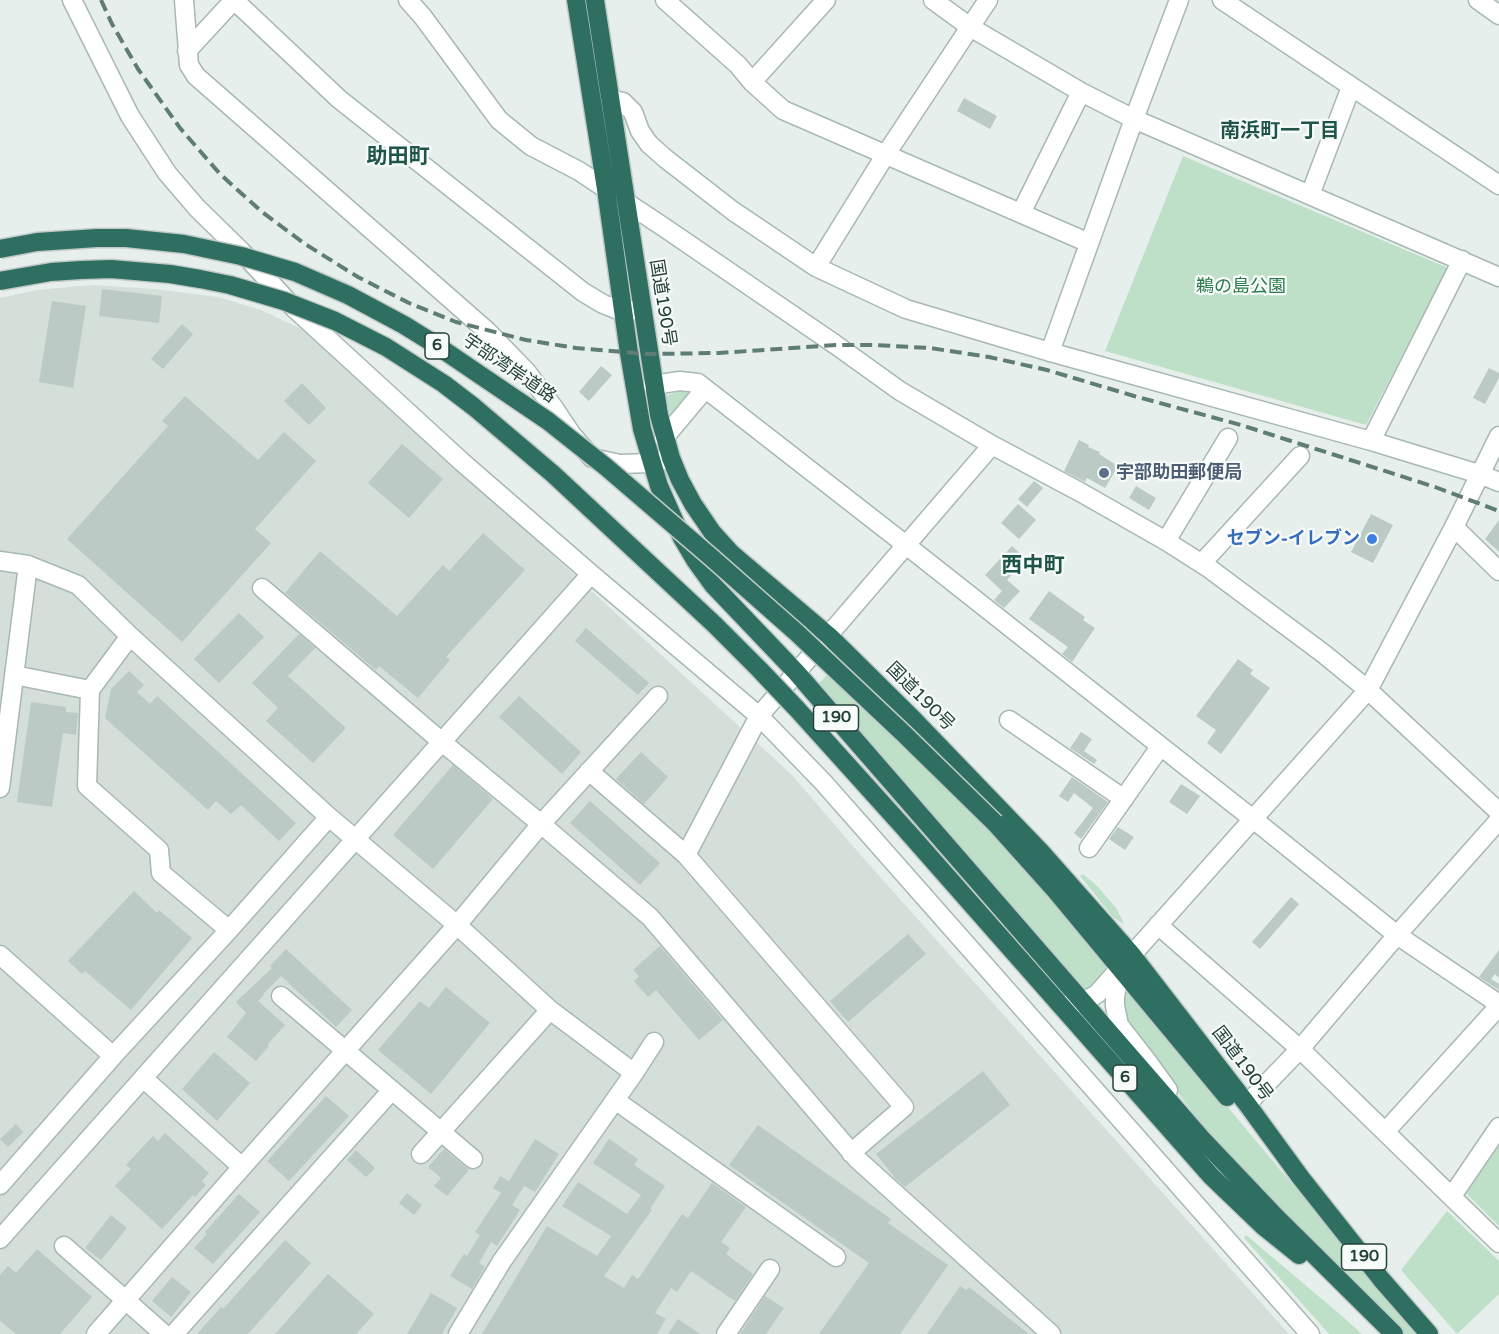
<!DOCTYPE html>
<meta charset="utf-8">
<style>
body{margin:0}
canvas{display:block;background:#e6efeb}
</style>
<canvas width="1499" height="1334"></canvas>
<script>
const context = document.querySelector('canvas').getContext('2d');
context.lineJoin = 'round';
function fillPath(path, color) { context.fillStyle = color; context.fill(path, 'evenodd'); }
const shape = rows => new Path2D(rows.map(r => 'M' + r).join(''));
function stroke(path, color, width, dash) { context.strokeStyle = color; context.lineWidth = width; context.lineCap = dash ? 'butt' : 'round'; context.setLineDash(dash || []); context.stroke(path); }
function drawText(font, color, halo, rows, align = 'center') {
  context.font = font + ' "Varela Round","Noto Sans JP",sans-serif'; context.lineWidth = 4.5; context.setLineDash([]); context.textBaseline = 'middle'; context.strokeStyle = halo; context.fillStyle = color; for (const [text, x, y, turn = 0] of rows) {
    context.save(); context.translate(x, y); context.rotate((+turn || 0) * Math.PI / 180); context.textAlign = isNaN(turn) ? turn : align; if (halo) context.strokeText(text, 0, 0); context.fillText(text, 0, 0); context.restore();
  }
}
fillPath(shape([
 [92,285,154,289,218,297,261,310,312,334,792,775,864,859,1289,1334,0,1334,0,298,37,290]
]), '#d4dfda');
fillPath(shape([
 [1183,156,1448,268,1366,425,1105,351],
 [679,391,691,393,671,418,666,396],
 [829,673,1001,840,1106,960,1104,976,1098,986,1085,991,818,684],
 [1083,874,1098,887,1116,908,1123,921,1123,924,1113,917,1080,876],
 [1123,979,1241,1123,1418,1334,1405,1334,1312,1244,1209,1134,1156,1063,1129,1032,1121,1007],
 [1499,1139,1499,1226,1463,1190],
 [1447,1211,1499,1261,1499,1294,1457,1334,1401,1270],
 [1246,1235,1342,1316,1362,1334,1329,1334,1244,1238]
]), '#bfe0c8');
fillPath(shape([
 [964,98,997,116,990,129,957,111],
 [102,289,162,296,159,323,99,316],
 [52,301,86,306,73,388,39,382],
 [182,324,193,334,163,369,151,359],
 [601,366,612,375,589,401,579,392],
 [1489,368,1499,373,1499,378,1485,404,1473,398],
 [302,383,326,408,309,425,284,401],
 [185,396,258,460,284,432,316,461,255,529,271,543,182,642,67,539,168,426,162,421],
 [1079,440,1089,445,1088,447,1100,452,1099,454,1118,466,1105,488,1087,478,1085,482,1064,471],
 [402,444,443,479,409,518,368,483],
 [1034,481,1043,488,1027,507,1018,499],
 [1136,486,1156,498,1149,510,1129,498],
 [1018,504,1036,520,1019,539,1001,523],
 [1371,514,1393,525,1373,563,1351,552],
 [1499,520,1499,552,1485,539],
 [483,533,525,570,446,657,450,660,418,698,379,666,376,670,285,593,320,551,397,616,443,565,449,571],
 [1012,546,1026,559,1007,580,1020,591,1004,608,994,600,1002,591,985,575],
 [1049,591,1085,617,1083,620,1095,628,1072,662,1062,654,1068,647,1029,619],
 [239,613,264,637,219,683,194,659],
 [586,628,649,683,638,695,575,641],
 [299,634,315,648,288,676,346,728,313,763,266,721,278,708,252,683],
 [1238,659,1253,670,1250,674,1270,688,1221,754,1207,743,1216,730,1196,716],
 [129,671,144,685,137,692,150,704,157,696,296,823,279,841,241,805,231,814,216,801,208,810,105,718,111,689],
 [519,696,581,752,562,774,499,717],
 [31,702,66,707,66,712,78,713,76,735,63,733,52,807,17,802],
 [1081,732,1092,739,1084,751,1097,760,1094,764,1070,748],
 [641,752,668,777,644,804,616,779],
 [453,765,493,799,433,869,393,835],
 [1072,777,1108,802,1081,839,1074,833,1093,808,1074,793,1068,802,1059,796],
 [1181,784,1200,796,1187,814,1169,802],
 [590,801,660,863,640,885,570,823],
 [1118,827,1134,837,1125,850,1109,839],
 [134,891,157,913,159,910,192,938,131,1010,85,971,82,974,68,961],
 [1291,897,1299,904,1260,949,1252,942],
 [908,934,926,954,848,1022,830,1001],
 [660,946,723,1020,699,1040,656,990,648,997,634,981,639,976,633,970],
 [286,949,352,1010,336,1027,281,976,263,994,264,995,258,1001,285,1025,267,1045,269,1046,256,1061,227,1037,246,1013,236,1002,272,968,270,966],
 [1499,950,1499,978,1495,974,1491,979,1499,984,1499,990,1479,977],
 [446,987,490,1023,431,1094,378,1050,420,1001,429,1008],
 [214,1052,250,1083,217,1121,182,1089],
 [983,1071,1010,1105,905,1187,896,1179,876,1154],
 [326,1096,349,1116,289,1181,267,1161],
 [16,1124,23,1132,8,1147,0,1139],
 [758,1125,891,1219,888,1223,948,1265,900,1334,819,1334,869,1263,729,1165],
 [165,1133,209,1173,202,1181,206,1185,195,1197,193,1195,162,1229,115,1186,131,1169,126,1165,153,1136,158,1141],
 [535,1139,559,1154,535,1192,524,1186,512,1205,520,1210,497,1246,491,1242,479,1263,485,1267,472,1289,450,1276,464,1254,467,1256,480,1235,475,1232,501,1193,493,1188,500,1176,509,1181],
 [609,1139,638,1159,634,1165,665,1186,650,1209,652,1210,604,1276,624,1288,632,1275,638,1279,682,1214,688,1218,712,1183,746,1207,721,1242,730,1248,726,1254,753,1274,735,1301,691,1271,677,1292,671,1288,655,1313,666,1319,657,1334,482,1334,547,1226,597,1256,611,1236,562,1206,578,1182,627,1214,641,1195,593,1163],
 [444,1149,469,1170,447,1196,434,1186,441,1178,428,1167],
 [356,1150,375,1168,366,1177,347,1160],
 [407,1193,422,1205,414,1215,399,1203],
 [239,1194,260,1212,213,1264,194,1248,207,1234,205,1232],
 [111,1215,127,1228,101,1260,85,1248],
 [285,1240,311,1263,248,1334,197,1334,221,1307,223,1309],
 [37,1249,92,1297,60,1334,16,1334,0,1321,0,1275,8,1266,16,1273],
 [328,1274,374,1314,356,1334,275,1334],
 [172,1277,191,1292,171,1317,152,1301],
 [960,1286,966,1290,969,1287,1029,1334,927,1334],
 [431,1293,457,1308,442,1334,407,1334],
 [765,1296,784,1308,766,1334,740,1334],
 [678,1319,700,1334,668,1334]
]), '#bbcac4');
const minor = shape([
 [72,0,130,116,167,173,197,208,241,251,293,307,462,462,591,574,759,716,823,782,1310,1334],
 [184,0,189,65,196,76,487,331,526,371,554,408,572,435,592,458,620,464,651,463,671,458],
 [234,0,339,99,583,292,603,304,623,312,642,309],
 [408,0,423,17,499,120,531,146,579,171,665,228,836,345,900,391,992,445,1080,492,1166,541,1210,569,1324,654,1368,690,1499,812],
 [665,0,738,65,752,82,783,110,1089,243],
 [933,0,970,27,1081,92,1134,119,1499,277],
 [1222,0,1499,185],
 [1478,0,1499,15],
 [187,51,234,0],
 [752,82,826,0],
 [610,99,623,102,633,112,640,131,649,144,666,159,733,211,816,267,906,309,1050,352,1371,441,1479,474,1499,482],
 [1310,195,1351,87],
 [1021,213,1081,92],
 [816,267,886,154,988,0],
 [1050,352,1134,119,1179,0],
 [653,385,680,381,698,383,906,545,1263,827,1397,935,1499,1004],
 [664,438,705,389],
 [1371,441,1462,260],
 [1454,527,1499,571],
 [1166,541,1228,438],
 [0,561,28,565,78,585,130,636,329,817,457,925,550,1010,421,1154],
 [1202,563,1300,456],
 [262,588,442,742,541,824,650,917,857,1159,1051,1334],
 [130,636,90,690,87,786,159,850,161,873,229,930],
 [14,675,90,690],
 [1009,720,1124,799],
 [589,771,686,855,904,1107,851,1153],
 [0,788,28,565],
 [1089,848,1160,747],
 [686,855,759,716,992,445],
 [1158,925,1300,1049,1499,1243],
 [0,955,113,1056],
 [1120,970,1115,996,1115,1006,1119,1025,1147,1061,1168,1090],
 [281,996,473,1159],
 [1070,1003,1083,1002,1097,994,1368,690,1454,527,1499,436],
 [550,1010,634,1073],
 [143,1078,242,1167],
 [615,1100,836,1257],
 [1247,1104,1300,1049,1397,935,1499,820],
 [1385,1132,1499,1006],
 [0,1185,113,1056,229,930,329,817],
 [1452,1196,1499,1127],
 [0,1239,591,574],
 [64,1246,164,1334],
 [96,1334,228,1183,457,925,541,824,658,696],
 [174,1334,392,1090],
 [458,1334,502,1261,634,1073,654,1042],
 [726,1334,770,1269]
]);
const highway = shape([
 [576,0,606,189,629,353,642,429,659,486,682,538,695,560,713,585,796,672,1201,1138,1276,1217,1394,1334],
 [595,0,659,415,671,458,680,480,693,504,712,532,731,553,829,636,914,720,1041,852,1132,955,1247,1104,1301,1178,1381,1279,1429,1334],
 [995,823,1055,890,1227,1097],
 [907,831,1211,1176,1263,1226,1299,1255]
]);
stroke(minor, '#a8b8b2', 21);
stroke(highway, '#c2cac8', 21);
stroke(minor, '#fff', 18);
stroke(highway, '#2f6f62', 18);
stroke(shape([
 [101,0,112,24,138,69,180,128,220,174,262,212,305,244,358,277,409,303,456,322,526,340,576,348,649,354,719,353,836,345,875,345,930,348,989,357,1047,370,1134,396,1241,425,1435,487,1499,511]
]), '#5f7d75', 4, [12, 6]);
const highwayBridge = shape([
 [0,249,37,242,97,238,126,238,184,244,241,256,295,272,348,295,404,325,433,343,520,402,548,421,606,467,712,558,797,633,904,734,995,823],
 [0,281,51,272,81,270,111,269,170,274,200,279,230,285,284,301,335,321,386,347,444,384,474,407,553,474,715,625,759,669,797,709,907,831]
]);
stroke(highwayBridge, '#c2cac8', 21, []);
stroke(highwayBridge, '#2f6f62', 18);
for (const [x, y, r, color] of [
 [1104,473,6,"#5c6f8a"],
 [1372,539,6,"#3f7fe0"]
]) { const dot = new Path2D(); dot.arc(x, y, r, 0, 2 * Math.PI); context.fillStyle = color; context.fill(dot); stroke(dot, '#f7fbf9', 2); }
for (const [x, y, w] of [
 [437,346,24],
 [836,718,45],
 [1125,1078,24],
 [1364,1257,45]
]) { const box = new Path2D(); box.roundRect(x - w / 2, y - 13, w, 26, 4.5); context.fillStyle = '#f7fbf9'; context.fill(box); stroke(box, '#24423a', 1.5); }
drawText('bold 16px', '#24423a', null, [
 ["6",437,346],
 ["190",836,718],
 ["6",1125,1078],
 ["190",1364,1257]
]);
drawText('18px', '#2d7a4b', '#f7fbf9', [
 ["鵜の島公園",1241,287]
]);
drawText('18px', '#24423a', '#f7fbf9', [
 ["国道190号",662,303,81],
 ["宇部湾岸道路",509,369,34],
 ["国道190号",920,697,45],
 ["国道190号",1242,1064,53]
]);
drawText('bold 18px', '#4e5e75', '#f7fbf9', [
 ["宇部助田郵便局",1116,473]
], 'left');
drawText('bold 18px', '#366cbe', '#f7fbf9', [
 ["セブン-イレブン",1360,539]
], 'right');
drawText('bold 20px', '#1f5548', '#f7fbf9', [
 ["南浜町一丁目",1280,132]
]);
drawText('bold 21px', '#1f5548', '#f7fbf9', [
 ["助田町",398,157],
 ["西中町",1033,566]
]);
</script>
